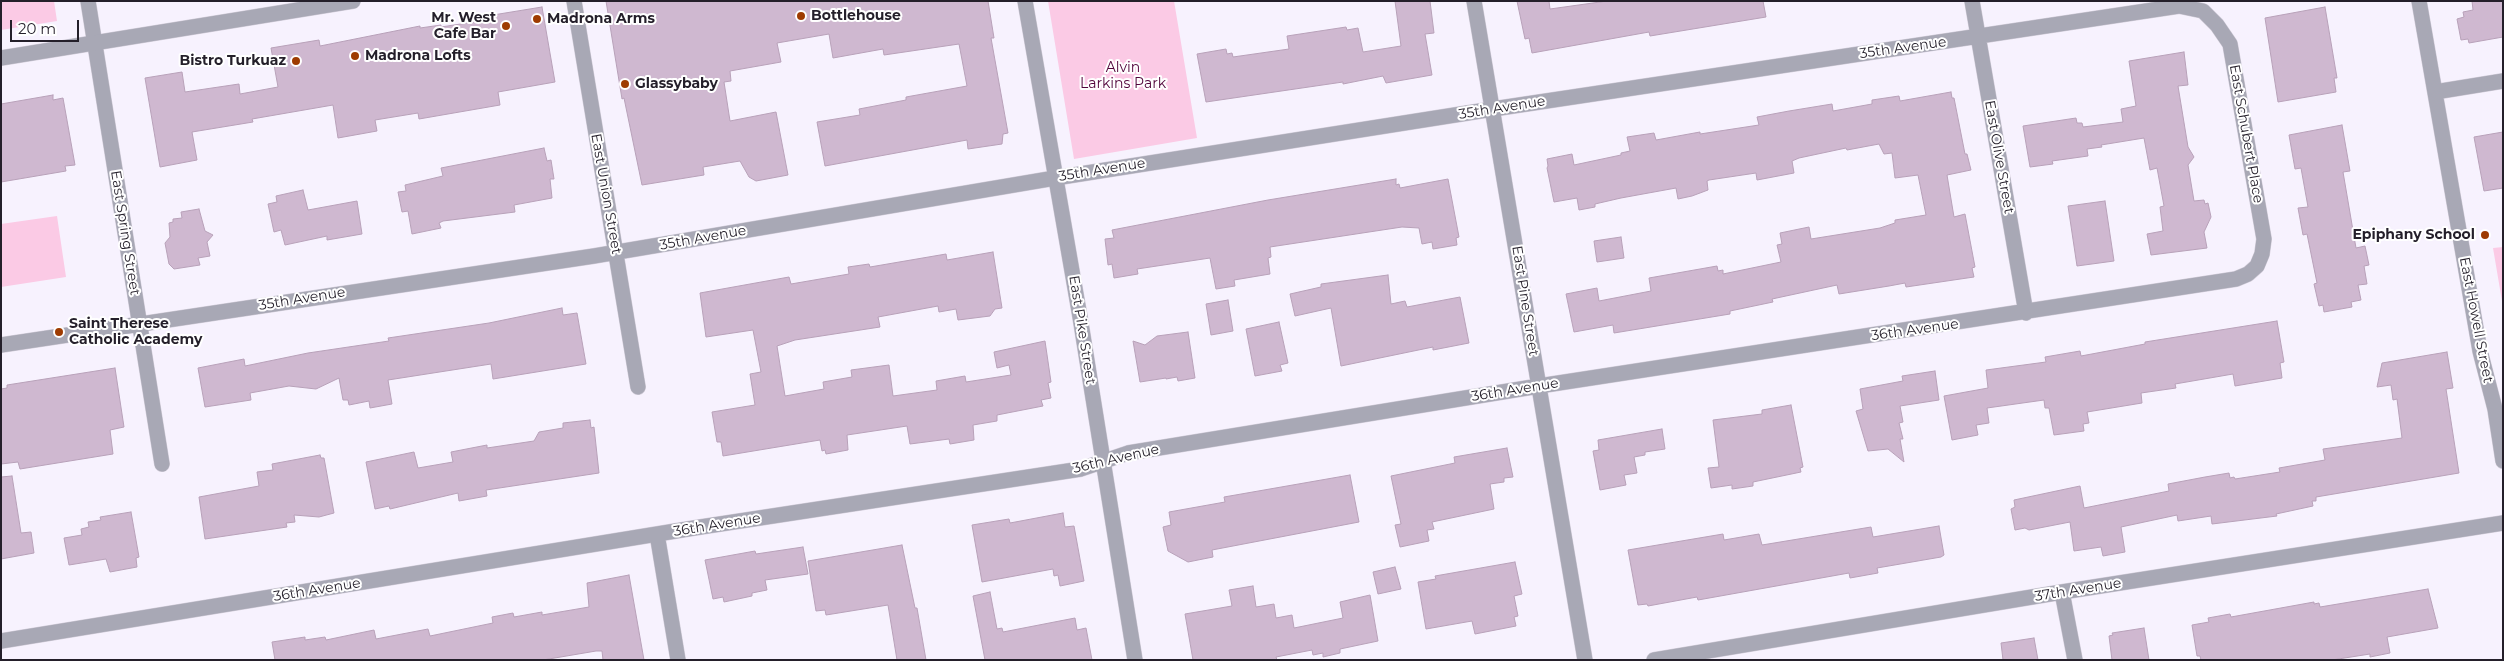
<!DOCTYPE html>
<style>
body{margin:0}
#map{position:relative;width:2504px;height:661px;overflow:hidden;background:#f7f2fe;font-family:Montserrat,sans-serif}
canvas{display:block}
.frame{position:absolute;inset:0;border:2px solid #241f2a;pointer-events:none}
.scale{position:absolute;left:10px;top:20px;width:69px;height:22px;box-sizing:border-box;border:2px solid #241f2a;border-top:0;padding-left:6px;font-size:15px;line-height:18px;white-space:nowrap;color:#241f2a;-webkit-text-stroke:4px #fff;paint-order:stroke}
</style>
<div id="map">
<canvas width="2504" height="661"></canvas>
<div class="frame"></div>
<div class="scale">20 m</div>
</div>
<script>
const context = document.querySelector('canvas').getContext('2d');
context.lineJoin = 'round';
function fillPath(path, color) { context.fillStyle = color; context.fill(path, 'evenodd'); }
const shape = rows => new Path2D(rows.map(r => 'M' + r).join(''));
function stroke(path, color, width, dash) { context.strokeStyle = color; context.lineWidth = width; context.lineCap = dash ? 'butt' : 'round'; context.setLineDash(dash || []); context.stroke(path); }
function drawText(font, color, halo, rows, align = 'center') {
  context.font = font + ' Montserrat,sans-serif'; context.lineWidth = 4; context.setLineDash([]); context.textBaseline = 'middle'; context.strokeStyle = halo; context.fillStyle = color; for (const [text, x, y, turn = 0] of rows) {
    context.save(); context.translate(x, y); context.rotate((+turn || 0) * Math.PI / 180); context.textAlign = isNaN(turn) ? turn : align; if (halo) context.strokeText(text, 0, 0); context.fillText(text, 0, 0); context.restore();
  }
}
fillPath(shape([
 [1,1,54,1,57,21,1,30],
 [1048,1,1174,1,1197,138,1074,159],
 [57,216,66,277,1,287,1,224],
 [2503,247,2503,307,2493,248]
]), '#fbcae5');
const building = shape([
 [606,1,988,1,994,38,991,38,1008,133,1003,134,1002,144,968,149,967,140,825,166,817,122,860,115,859,109,906,100,906,97,967,86,959,44,884,55,883,49,833,58,829,34,777,43,781,62,730,71,731,81,724,82,730,121,776,112,788,175,756,181,749,177,740,161,703,167,704,175,642,185,624,98,622,99,606,1],
 [1395,1,1430,1,1434,33,1425,34,1432,75,1386,83,1383,76,1343,84,1343,82,1206,102,1197,54,1226,49,1227,54,1232,53,1233,57,1289,49,1287,36,1346,27,1347,30,1358,28,1363,52,1401,46,1395,1],
 [1517,1,1549,1,1550,9,1607,1,1763,1,1766,17,1650,36,1649,32,1532,53,1529,38,1525,39,1517,1],
 [2472,1,2503,1,2503,37,2469,43,2468,39,2461,40,2457,19,2464,17,2463,12,2473,10,2472,1],
 [542,7,555,82,498,92,500,105,419,119,418,113,375,120,377,131,338,138,333,105,252,119,253,122,192,132,197,160,160,167,145,78,182,72,185,92,239,84,240,94,278,87,271,48,319,40,320,46,420,26,420,28,441,25,441,27,493,19,493,15,542,7],
 [2325,7,2337,78,2334,78,2336,92,2278,102,2265,18,2325,7],
 [2184,52,2188,85,2178,86,2188,147,2194,157,2188,165,2194,201,2204,200,2205,204,2208,203,2211,217,2204,232,2207,248,2151,255,2147,234,2163,231,2160,207,2164,206,2157,168,2150,170,2144,138,2101,145,2102,147,2087,149,2088,156,2052,161,2053,164,2030,167,2023,126,2076,118,2077,123,2082,123,2083,127,2123,122,2121,109,2136,106,2129,61,2184,52],
 [1951,92,1952,98,1954,98,1965,154,1967,154,1971,170,1947,175,1954,217,1965,214,1975,267,1972,268,1974,277,1906,287,1905,283,1889,286,1839,294,1837,285,1772,299,1773,302,1730,311,1730,314,1614,333,1613,325,1574,332,1566,294,1597,288,1599,301,1651,291,1649,278,1717,266,1718,271,1723,270,1723,274,1781,262,1777,245,1782,244,1780,233,1809,227,1811,239,1880,228,1895,223,1895,220,1926,215,1918,175,1895,178,1892,153,1884,154,1879,144,1847,150,1846,148,1799,158,1792,161,1794,173,1757,180,1756,173,1709,180,1707,181,1708,190,1692,196,1678,199,1676,188,1621,198,1595,204,1595,207,1579,210,1577,198,1554,202,1547,168,1548,166,1547,159,1572,154,1574,165,1621,155,1621,153,1630,151,1627,137,1654,133,1656,140,1700,132,1700,134,1759,125,1757,117,1789,111,1832,104,1833,111,1872,104,1872,100,1899,96,1900,101,1951,92],
 [53,95,53,100,63,98,75,165,65,166,66,171,1,182,1,104,53,95],
 [2342,125,2350,171,2343,172,2356,248,2365,246,2369,265,2364,266,2367,284,2358,285,2361,300,2351,302,2352,307,2324,312,2323,305,2319,306,2314,284,2317,283,2307,234,2303,235,2298,208,2308,207,2301,168,2295,169,2289,135,2342,125],
 [2503,132,2503,188,2484,191,2474,137,2503,132],
 [544,148,547,161,551,160,554,179,550,179,552,198,514,205,515,212,443,221,439,223,441,228,412,234,408,211,402,212,398,192,406,191,405,185,443,176,441,168,544,148],
 [1396,179,1396,185,1399,184,1400,188,1448,179,1459,237,1456,238,1457,245,1433,249,1432,242,1422,244,1419,228,1402,227,1270,247,1271,257,1268,258,1270,274,1234,280,1235,286,1216,289,1210,258,1137,269,1138,274,1114,278,1112,264,1108,265,1105,239,1114,238,1112,230,1268,200,1396,179],
 [303,190,308,210,357,201,362,234,327,240,327,236,285,245,281,230,274,232,268,204,277,202,276,196,303,190],
 [2105,201,2114,261,2077,266,2068,206,2105,201],
 [199,209,205,231,213,235,207,242,210,256,198,258,200,265,174,269,169,264,165,243,170,237,169,223,173,222,173,219,182,218,181,212,199,209],
 [1621,237,1624,258,1597,262,1594,241,1621,237],
 [993,252,1002,308,995,309,990,316,958,320,956,309,939,312,938,306,878,317,880,327,795,340,777,346,785,396,824,389,823,382,852,377,851,370,889,365,893,396,937,390,936,381,965,376,966,382,1011,375,1009,365,997,368,994,352,1045,341,1051,382,1048,383,1051,398,1041,400,1043,406,997,415,997,421,973,425,974,440,950,444,949,439,910,444,907,426,847,435,848,450,826,454,825,450,822,451,820,440,723,456,721,442,717,442,712,412,755,405,750,374,761,372,753,330,706,337,700,293,789,277,791,284,849,274,848,267,869,264,870,267,946,254,947,260,993,252],
 [1388,275,1391,304,1405,301,1407,307,1460,297,1469,343,1433,350,1433,347,1341,366,1331,308,1295,316,1290,294,1321,287,1321,284,1388,275],
 [1228,300,1233,331,1211,335,1206,304,1228,300],
 [562,308,563,315,577,313,586,364,493,379,491,364,388,380,392,404,370,408,369,401,349,405,348,400,343,400,339,378,316,389,289,386,250,393,251,400,205,407,198,368,244,359,245,366,308,353,389,341,388,338,489,323,562,308],
 [2277,321,2284,362,2280,363,2282,378,2235,386,2233,374,2175,384,2176,388,2141,393,2142,403,2087,412,2089,423,2083,424,2084,431,2054,435,2049,408,2045,408,2044,400,1987,408,1989,423,1976,425,1978,435,1952,440,1944,396,1988,388,1986,370,2046,362,2045,357,2080,351,2081,356,2145,344,2145,342,2277,321],
 [1279,322,1288,363,1280,365,1282,371,1255,376,1246,329,1279,322],
 [1188,332,1195,378,1178,381,1177,377,1166,379,1166,378,1140,382,1133,341,1145,345,1157,336,1188,332],
 [2447,352,2453,388,2446,389,2459,473,2316,497,2316,501,2312,501,2313,506,2276,514,2277,516,2212,524,2211,516,2178,521,2177,515,2121,527,2125,552,2103,556,2101,547,2074,551,2070,522,2029,530,2025,528,2015,530,2011,509,2015,507,2014,500,2080,486,2084,508,2169,491,2168,484,2205,477,2229,473,2230,478,2234,477,2235,479,2280,472,2279,468,2325,460,2323,449,2402,438,2397,399,2393,400,2391,385,2377,387,2382,363,2447,352],
 [115,368,124,427,110,430,113,454,20,469,18,462,1,464,1,389,7,388,7,385,115,368],
 [1935,371,1939,400,1900,406,1903,422,1899,423,1903,439,1900,439,1904,462,1888,449,1868,451,1856,411,1863,409,1860,389,1903,381,1902,376,1935,371],
 [1791,405,1803,467,1800,468,1801,472,1753,482,1753,486,1732,489,1732,485,1711,488,1708,468,1719,467,1713,420,1762,414,1762,410,1791,405],
 [590,420,591,428,594,427,599,473,486,490,487,496,459,501,458,493,390,509,389,506,375,509,366,462,414,452,418,468,453,462,451,452,487,445,487,448,534,441,539,432,563,428,563,423,590,420],
 [1662,429,1665,449,1645,452,1645,455,1634,457,1637,473,1624,475,1626,485,1600,490,1593,451,1599,450,1598,440,1662,429],
 [1507,448,1513,477,1504,478,1504,482,1490,484,1494,509,1432,522,1434,529,1427,530,1429,541,1400,547,1395,525,1401,524,1391,476,1455,463,1454,457,1507,448],
 [320,455,321,458,324,458,334,513,319,517,294,515,295,522,286,523,287,527,205,539,199,497,259,486,257,472,273,470,272,464,320,455],
 [1350,475,1359,522,1212,550,1213,557,1188,562,1168,551,1163,527,1171,525,1169,512,1225,502,1224,497,1350,475],
 [12,476,21,533,31,532,34,553,1,559,1,477,12,476],
 [131,512,139,557,136,558,137,567,110,572,106,559,69,565,64,538,82,535,81,529,89,527,88,522,101,520,100,517,131,512],
 [1063,513,1065,527,1074,526,1084,581,1060,586,1058,575,1054,576,1053,569,982,582,972,525,1009,519,1010,523,1063,513],
 [1939,526,1944,555,1941,557,1877,568,1878,573,1850,578,1849,573,1698,600,1697,597,1648,606,1647,604,1638,605,1628,550,1723,534,1724,540,1759,534,1762,545,1871,527,1873,537,1939,526],
 [902,545,915,608,917,608,926,660,897,660,888,605,826,615,825,610,816,611,808,561,902,545],
 [803,547,808,574,765,580,767,590,752,593,752,596,724,602,723,597,713,599,705,560,755,551,756,554,803,547],
 [1515,562,1522,594,1514,596,1518,616,1514,617,1516,626,1475,634,1472,621,1426,629,1418,582,1436,579,1435,576,1515,562],
 [1395,567,1401,589,1378,594,1373,572,1395,567],
 [629,575,644,660,603,660,602,651,596,651,543,660,275,660,272,642,305,637,305,640,325,637,326,640,374,630,376,639,428,629,430,636,493,623,492,617,513,613,514,617,542,612,542,615,589,607,587,583,629,575],
 [1253,586,1256,607,1274,604,1276,618,1292,615,1294,628,1343,618,1340,602,1370,595,1378,641,1340,649,1340,653,1323,657,1323,653,1313,655,1312,650,1276,657,1277,660,1193,660,1185,614,1232,606,1229,590,1253,586],
 [2428,589,2438,628,2387,637,2390,653,2370,657,2370,654,2332,660,2201,660,2200,656,2197,656,2192,625,2209,622,2208,618,2230,614,2231,617,2314,602,2314,604,2319,603,2320,607,2428,589],
 [990,592,997,629,1002,628,1003,632,1075,618,1077,630,1086,628,1092,660,985,660,973,596,990,592],
 [2144,628,2149,660,2112,660,2109,636,2113,635,2112,633,2144,628],
 [2034,638,2038,660,2003,660,2001,643,2034,638]
]);
fillPath(building, '#cfb8d0');
stroke(building, '#b8a1b9', 1);
const minor = shape([
 [88,1,162,464],
 [574,1,638,387],
 [1025,1,1080,317,1135,660],
 [1474,1,1585,660],
 [1972,1,2026,313],
 [2419,1,2480,351,2495,409,2503,461],
 [2435,92,2503,81],
 [1,345,594,256,1055,178,1493,109,2179,6,2203,11,2217,25,2230,44,2264,239,2262,254,2257,266,2248,274,2236,279,1539,386,1128,453,1081,469,694,528,1,641],
 [657,534,678,660],
 [2062,592,2075,660],
 [1654,660,2062,592,2503,523]
]);
const tertiary = shape([
 [1,58,353,1]
]);
stroke(minor, '#d1ccd8', 16);
stroke(tertiary, '#d1ccd8', 16);
stroke(minor, '#a8a8b5', 15);
stroke(tertiary, '#a8a8b5', 15);
for (const [x, y, r, color] of [
 [801,16,5,"#9e3b01"],
 [537,19,5,"#9e3b01"],
 [506,26,5,"#9e3b01"],
 [355,56,5,"#9e3b01"],
 [296,61,5,"#9e3b01"],
 [625,84,5,"#9e3b01"],
 [2485,235,5,"#9e3b01"],
 [59,332,5,"#9e3b01"]
]) { const dot = new Path2D(); dot.arc(x, y, r, 0, 2 * Math.PI); context.fillStyle = color; context.fill(dot); stroke(dot, '#fff', 2); }
drawText('bold 14px', '#241f2a', '#fff', [
 ["Bottlehouse",811,16],
 ["Mr. West",496,18,"right"],
 ["Cafe Bar",496,34,"right"],
 ["Madrona Arms",547,19],
 ["Madrona Lofts",365,56],
 ["Bistro Turkuaz",286,61,"right"],
 ["Glassybaby",635,84],
 ["Epiphany School",2475,235,"right"],
 ["Saint Therese",69,324],
 ["Catholic Academy",69,340]
], 'left');
drawText('14px', '#241f2a', '#fff', [
 ["35th Avenue",1903,48,-8],
 ["35th Avenue",1502,108,-9],
 ["East Schubert Place",2246,134,80],
 ["East Olive Street",1999,157,80],
 ["35th Avenue",1102,170,-9],
 ["East Union Street",606,194,80],
 ["East Spring Street",125,233,81],
 ["35th Avenue",703,238,-10],
 ["35th Avenue",302,299,-9],
 ["East Pine Street",1525,301,81],
 ["East Howell Street",2476,320,79],
 ["East Pike Street",1082,330,81],
 ["36th Avenue",1915,330,-8],
 ["36th Avenue",1515,390,-9],
 ["36th Avenue",1116,459,-13],
 ["36th Avenue",717,525,-9],
 ["36th Avenue",317,590,-9],
 ["37th Avenue",2078,590,-9]
]);
drawText('14px', '#51033a', '#fff', [
 ["Alvin",1123,68],
 ["Larkins Park",1123,84]
]);
</script>
